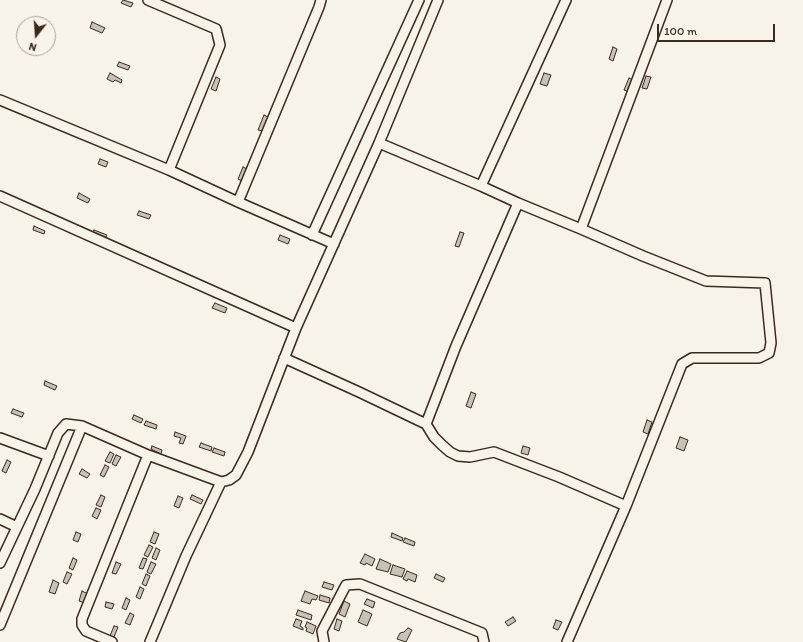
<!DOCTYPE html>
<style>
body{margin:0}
#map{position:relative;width:803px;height:642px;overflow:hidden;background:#f7f3e8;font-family:Itim,sans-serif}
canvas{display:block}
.north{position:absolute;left:16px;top:16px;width:40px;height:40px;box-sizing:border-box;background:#f7f3e8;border:1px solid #aca397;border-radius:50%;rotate:197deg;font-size:11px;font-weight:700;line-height:16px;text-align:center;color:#3b2a1e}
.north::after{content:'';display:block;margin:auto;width:14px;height:18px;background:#3b2a1e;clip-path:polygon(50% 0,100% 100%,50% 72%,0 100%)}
.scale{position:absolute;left:657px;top:24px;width:118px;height:18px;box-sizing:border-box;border:2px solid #3b2a1e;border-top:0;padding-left:5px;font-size:12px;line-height:14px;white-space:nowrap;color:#3b2a1e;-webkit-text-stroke:3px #f7f3e8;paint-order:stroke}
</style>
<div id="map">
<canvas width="803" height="642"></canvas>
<div class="north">N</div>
<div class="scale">100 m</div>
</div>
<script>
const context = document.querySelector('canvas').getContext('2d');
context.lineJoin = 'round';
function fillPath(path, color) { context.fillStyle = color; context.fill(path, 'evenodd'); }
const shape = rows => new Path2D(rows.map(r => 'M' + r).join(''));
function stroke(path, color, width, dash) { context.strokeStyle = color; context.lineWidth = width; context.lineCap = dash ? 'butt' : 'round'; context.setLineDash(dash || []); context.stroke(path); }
const building = shape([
 [123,0,133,3,131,7,121,3,123,0],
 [92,22,105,28,102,33,90,28,92,22],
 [613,47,617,49,613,61,609,59,613,47],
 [119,62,130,66,128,70,117,66,119,62],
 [110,73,122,80,121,83,115,80,113,82,107,79,110,73],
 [544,73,551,75,547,86,540,84,544,73],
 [646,76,651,77,647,89,642,88,646,76],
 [216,77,220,79,216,91,211,89,216,77],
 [629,78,633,80,629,92,624,90,629,78],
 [264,115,268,117,263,131,258,130,264,115],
 [100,159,108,162,106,167,98,164,100,159],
 [243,167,247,169,242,181,238,179,243,167],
 [79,193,90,199,88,203,77,198,79,193],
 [139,211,151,215,149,219,137,215,139,211],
 [34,226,45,231,44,234,33,230,34,226],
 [94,230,107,235,105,239,92,234,94,230],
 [460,232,464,233,459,247,455,246,460,232],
 [280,235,290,239,288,244,278,240,280,235],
 [215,303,227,308,225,313,212,308,215,303],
 [45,381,57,386,55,390,44,385,45,381],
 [471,392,476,394,471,408,466,406,471,392],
 [13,409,24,413,22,417,11,413,13,409],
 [134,415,143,419,141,423,132,419,134,415],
 [647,420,652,422,648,434,643,432,647,420],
 [146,421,157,425,156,429,144,425,146,421],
 [175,432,186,436,183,444,179,443,181,438,174,436,175,432],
 [680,437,688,440,684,451,676,448,680,437],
 [201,443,212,447,211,451,199,447,201,443],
 [152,446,162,450,161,454,151,449,152,446],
 [523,446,530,448,528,455,521,453,523,446],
 [214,448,225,452,224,456,212,452,214,448],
 [110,452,114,454,110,463,105,461,110,452],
 [116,455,121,457,116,466,112,464,116,455],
 [7,460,11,462,6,473,2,471,7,460],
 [105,465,109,467,104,477,100,475,105,465],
 [82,469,90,474,87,478,79,474,82,469],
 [101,495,105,497,101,507,96,505,101,495],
 [192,495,203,500,201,504,190,499,192,495],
 [178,496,183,498,179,508,174,506,178,496],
 [96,508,101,510,97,519,92,516,96,508],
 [76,532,81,534,78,542,73,540,76,532],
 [154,532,159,534,155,544,150,542,154,532],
 [392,533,403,538,402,541,391,537,392,533],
 [405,538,415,542,414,546,403,542,405,538],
 [149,545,153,547,148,557,144,555,149,545],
 [156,548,160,550,156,560,152,558,156,548],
 [365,554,375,559,372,566,366,563,365,565,360,563,365,554],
 [73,558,77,560,73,570,69,568,73,558],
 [143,558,147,559,143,569,139,568,143,558],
 [380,559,391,564,388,572,376,569,380,559],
 [116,562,121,564,116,574,112,573,116,562],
 [151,562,156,564,151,574,147,572,151,562],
 [393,565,405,569,402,577,390,574,393,565],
 [407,571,417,575,415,582,408,579,407,581,403,579,407,571],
 [67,572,72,574,67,584,63,582,67,572],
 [146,574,150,576,146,586,142,584,146,574],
 [436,574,445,578,443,582,434,578,436,574],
 [53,580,59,583,55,594,49,592,53,580],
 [324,582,334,585,332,590,322,587,324,582],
 [140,587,144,589,140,599,136,597,140,587],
 [82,591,88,594,85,603,79,601,82,591],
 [305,591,318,596,316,600,312,599,310,604,301,601,305,591],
 [320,595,330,598,329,603,319,600,320,595],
 [126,598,130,600,126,610,122,608,126,598],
 [367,599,375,602,373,608,364,604,367,599],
 [344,601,350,604,345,617,339,614,344,601],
 [106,602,114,604,112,609,105,607,106,602],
 [298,610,312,615,311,620,296,615,298,610],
 [363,610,372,614,367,626,358,622,363,610],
 [130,613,134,615,130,625,125,623,130,613],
 [513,617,516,621,508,626,505,622,513,617],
 [296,619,302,621,300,626,303,628,303,630,293,626,296,619],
 [337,619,342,621,339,631,334,629,337,619],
 [556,620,562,622,558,630,553,628,556,620],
 [307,622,316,626,313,634,306,631,307,628,305,627,307,622],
 [114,626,118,627,114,637,110,636,114,626],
 [408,628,412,630,406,642,397,639,400,633,404,632,408,628]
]);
fillPath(building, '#c8c1b6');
stroke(building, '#3b2a1e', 1);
const street = shape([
 [148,0,216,29,220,45,169,170],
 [0,100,169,170,238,202,334,244],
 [379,143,481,186,518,203,456,346,426,424],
 [481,186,566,0],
 [0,196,296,328],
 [238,202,319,7,321,0],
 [518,203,581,229,643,256,706,281,765,283,771,343,769,353,759,358,692,358,682,364,626,506,567,642],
 [581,229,667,0],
 [312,235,419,0],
 [284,358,359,392,426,424,434,437,442,445,450,452,458,456,470,457,494,452,559,477,626,506],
 [0,438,49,456],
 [0,519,17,527],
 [0,563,35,489,58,433,66,424,82,426,148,455,221,482,229,480,236,475,248,452,296,328,379,143,438,0],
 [0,625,82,426],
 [112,642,86,631,82,625,82,619,148,455],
 [150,642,186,556,221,482],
 [324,642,322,631,346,585,360,584,482,633,484,642]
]);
stroke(street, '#3b2a1e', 12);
stroke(street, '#f7f3e8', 9);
</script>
